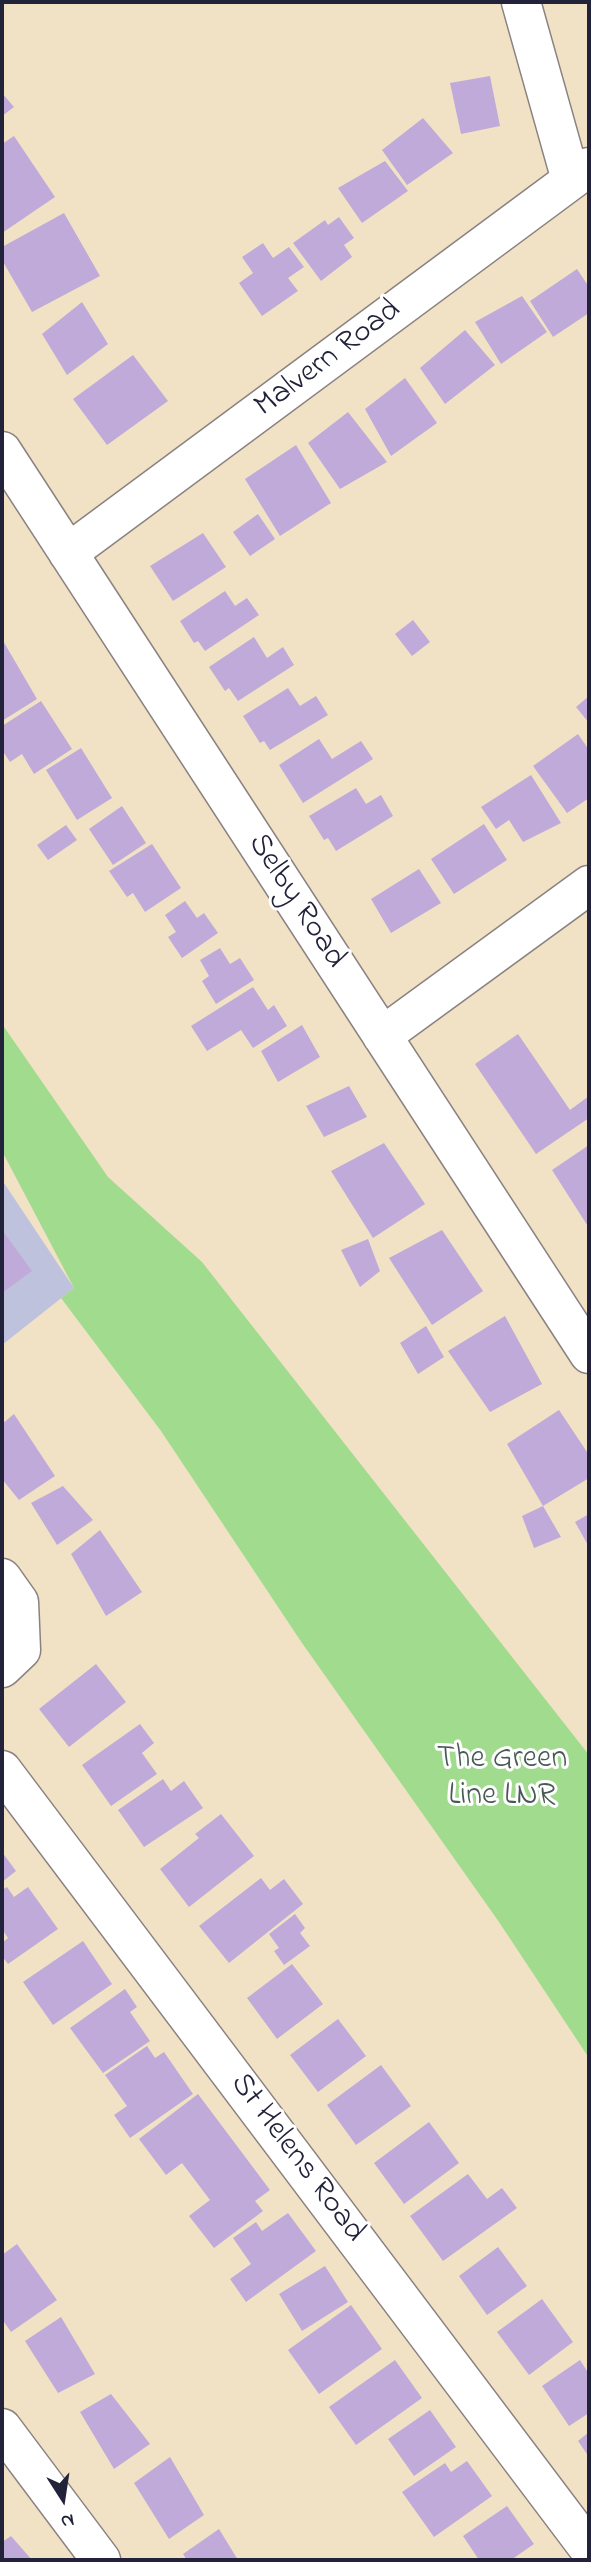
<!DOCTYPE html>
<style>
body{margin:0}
#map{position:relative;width:591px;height:2562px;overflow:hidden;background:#f1e2c6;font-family:"Indie Flower",sans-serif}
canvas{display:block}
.frame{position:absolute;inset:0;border:4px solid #22223b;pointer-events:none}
.north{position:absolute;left:28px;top:2464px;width:70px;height:70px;-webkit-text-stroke:5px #fff;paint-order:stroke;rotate:168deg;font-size:19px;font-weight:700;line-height:28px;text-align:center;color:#22223b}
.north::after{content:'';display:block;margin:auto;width:24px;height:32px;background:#22223b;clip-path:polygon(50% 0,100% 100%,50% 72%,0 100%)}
</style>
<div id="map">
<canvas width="591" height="2562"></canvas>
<div class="frame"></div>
<div class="north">N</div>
</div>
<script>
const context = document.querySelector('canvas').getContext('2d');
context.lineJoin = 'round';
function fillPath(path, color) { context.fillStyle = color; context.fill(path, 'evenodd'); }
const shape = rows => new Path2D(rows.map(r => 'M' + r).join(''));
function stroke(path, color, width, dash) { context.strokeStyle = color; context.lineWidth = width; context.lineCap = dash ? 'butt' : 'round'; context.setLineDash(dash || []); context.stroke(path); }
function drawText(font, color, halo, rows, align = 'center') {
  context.font = font + ' "Indie Flower",sans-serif'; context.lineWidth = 6; context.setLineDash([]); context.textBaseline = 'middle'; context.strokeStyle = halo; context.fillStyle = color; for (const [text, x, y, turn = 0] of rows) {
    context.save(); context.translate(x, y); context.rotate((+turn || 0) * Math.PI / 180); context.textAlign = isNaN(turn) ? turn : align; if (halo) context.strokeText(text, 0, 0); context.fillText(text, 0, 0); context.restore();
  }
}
fillPath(shape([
 [2,1180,74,1288,2,1345]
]), '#bfc2dd');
fillPath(shape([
 [2,1024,108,1177,202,1262,589,1755,589,2058,499,1922,302,1643,161,1431,61,1298,74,1288,2,1151]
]), '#a1db8e');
fillPath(shape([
 [490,76,500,126,461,134,450,83],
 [2,93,14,107,2,116],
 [423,118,453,153,407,185,382,150],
 [14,136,55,197,2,233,2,144],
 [385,161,408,191,362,223,338,188],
 [64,213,100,276,32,312,2,260,2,247],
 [339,217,354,238,344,245,352,257,321,281,293,243,325,220,328,225],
 [263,243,273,258,289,247,304,267,288,278,298,291,262,316,239,283,253,273,242,257],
 [577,269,589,287,589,313,553,337,530,301],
 [522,296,547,332,501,364,475,322],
 [82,302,108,344,67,375,42,334],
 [465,330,495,365,445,404,420,368],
 [133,355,168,401,107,445,73,399],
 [405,378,437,423,391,456,365,409],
 [348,412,387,462,340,489,308,443],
 [296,445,331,503,280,536,245,479],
 [258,514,275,539,250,556,233,532],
 [203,533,226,567,173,601,150,566],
 [225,591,235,606,247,598,259,615,205,651,198,641,194,643,180,621],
 [413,620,430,642,412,656,395,634],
 [254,637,267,658,283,647,294,665,238,701,229,688,225,691,209,667],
 [2,639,37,699,2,721],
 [288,688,300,706,316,696,328,715,270,750,264,741,260,743,243,716],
 [589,696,589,723,576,707],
 [41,701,72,749,34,774,22,754,10,762,2,750,2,726],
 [578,734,589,750,589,798,567,813,533,766],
 [319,739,332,759,361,741,373,759,303,803,279,765],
 [81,748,112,798,77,820,46,770],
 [531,775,561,823,523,842,509,820,496,829,481,807],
 [356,788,366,804,381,795,393,816,336,851,328,838,324,840,309,816],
 [122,806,146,843,113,865,89,829],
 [484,824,507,860,454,894,431,859],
 [66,825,77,840,48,860,37,845],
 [152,844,181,888,145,912,133,893,127,897,109,871],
 [419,869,441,903,391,933,371,899],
 [185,901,197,918,204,913,218,933,182,958,168,937,176,932,165,915],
 [220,948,230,964,240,958,254,980,216,1004,202,981,209,976,200,960],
 [253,987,268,1010,274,1005,287,1026,253,1048,241,1030,207,1051,191,1026],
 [302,1025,320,1057,278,1082,261,1051],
 [518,1034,570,1110,589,1096,589,1118,536,1154,475,1064],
 [349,1086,367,1117,324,1137,306,1106],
 [384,1143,425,1204,373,1238,331,1171],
 [589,1145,589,1228,552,1170],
 [2,1230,32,1271,2,1293],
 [442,1230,483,1291,432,1325,389,1258],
 [368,1239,380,1271,360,1287,341,1250],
 [505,1316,542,1384,490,1412,448,1351],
 [426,1326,444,1357,418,1374,400,1343],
 [559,1410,589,1455,589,1478,543,1506,561,1537,534,1548,522,1516,543,1506,507,1444],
 [14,1414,55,1476,19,1500,2,1479,2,1424],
 [63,1486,93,1520,57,1545,31,1503],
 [589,1514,589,1547,575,1522],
 [100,1530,142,1592,106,1616,71,1554],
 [96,1664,126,1702,69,1747,39,1709],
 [140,1724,154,1743,142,1753,157,1774,111,1806,82,1765],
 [163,1779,171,1791,184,1781,203,1808,144,1847,118,1810],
 [221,1814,254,1856,189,1907,160,1869,199,1838,195,1834],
 [2,1852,16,1871,2,1882],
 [261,1878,270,1890,284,1879,303,1904,229,1963,199,1926],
 [7,1887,14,1897,28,1887,58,1929,8,1964,2,1956,2,1943,8,1938,2,1929,2,1890],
 [295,1914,305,1928,300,1933,310,1946,284,1965,274,1951,279,1948,269,1934],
 [83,1941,112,1984,53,2025,23,1982],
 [292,1964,323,2004,277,2039,247,1998],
 [125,1989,137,2007,130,2012,150,2041,103,2073,70,2028],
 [338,2019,366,2056,318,2092,290,2055],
 [147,2046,155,2058,164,2052,193,2094,130,2138,114,2115,127,2106,105,2075],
 [381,2065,411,2106,356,2145,327,2105],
 [198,2094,270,2190,255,2201,263,2211,214,2248,189,2216,210,2200,182,2163,166,2175,139,2139],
 [429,2122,459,2163,404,2204,374,2163],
 [468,2174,487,2199,502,2188,517,2208,443,2261,410,2216],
 [288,2213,316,2251,246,2302,230,2279,251,2264,233,2238,256,2222,262,2231],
 [17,2244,57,2300,11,2332,2,2319,2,2255],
 [498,2247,527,2286,487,2315,459,2276],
 [325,2266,348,2302,302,2331,279,2294],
 [542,2299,573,2342,529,2375,497,2332],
 [351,2305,382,2349,319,2394,288,2350],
 [61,2317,95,2374,58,2393,25,2341],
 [395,2360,422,2398,356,2445,329,2407],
 [580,2360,589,2374,589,2413,569,2426,542,2386],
 [111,2394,150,2444,114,2469,80,2412],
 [430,2410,456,2447,414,2476,388,2439],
 [589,2432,589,2457,578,2441],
 [170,2457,204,2515,169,2539,134,2483],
 [467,2461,492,2496,434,2537,402,2492,445,2463,451,2472],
 [507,2506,534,2544,511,2560,479,2560,463,2536],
 [219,2529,238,2560,187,2560,183,2554],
 [11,2536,32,2560,2,2560,2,2542]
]), '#bfaad9');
const street = shape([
 [521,2,571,180],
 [2,451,589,1354],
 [68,553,589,167],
 [382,1036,589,885],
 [2,1578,19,1602,21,1650,2,1668],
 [2,1770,589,2549],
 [2,2428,101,2560]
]);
stroke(street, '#8a8280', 41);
stroke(street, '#fff', 38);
drawText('32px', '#22223b', '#fff', [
 ["Malvern Road",329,360,-37],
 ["Selby Road",295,902,57],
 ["St Helens Road",296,2159,53]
]);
drawText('32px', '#485a54', '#fff', [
 ["The Green",502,1761],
 ["Line LNR",502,1798]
]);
</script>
